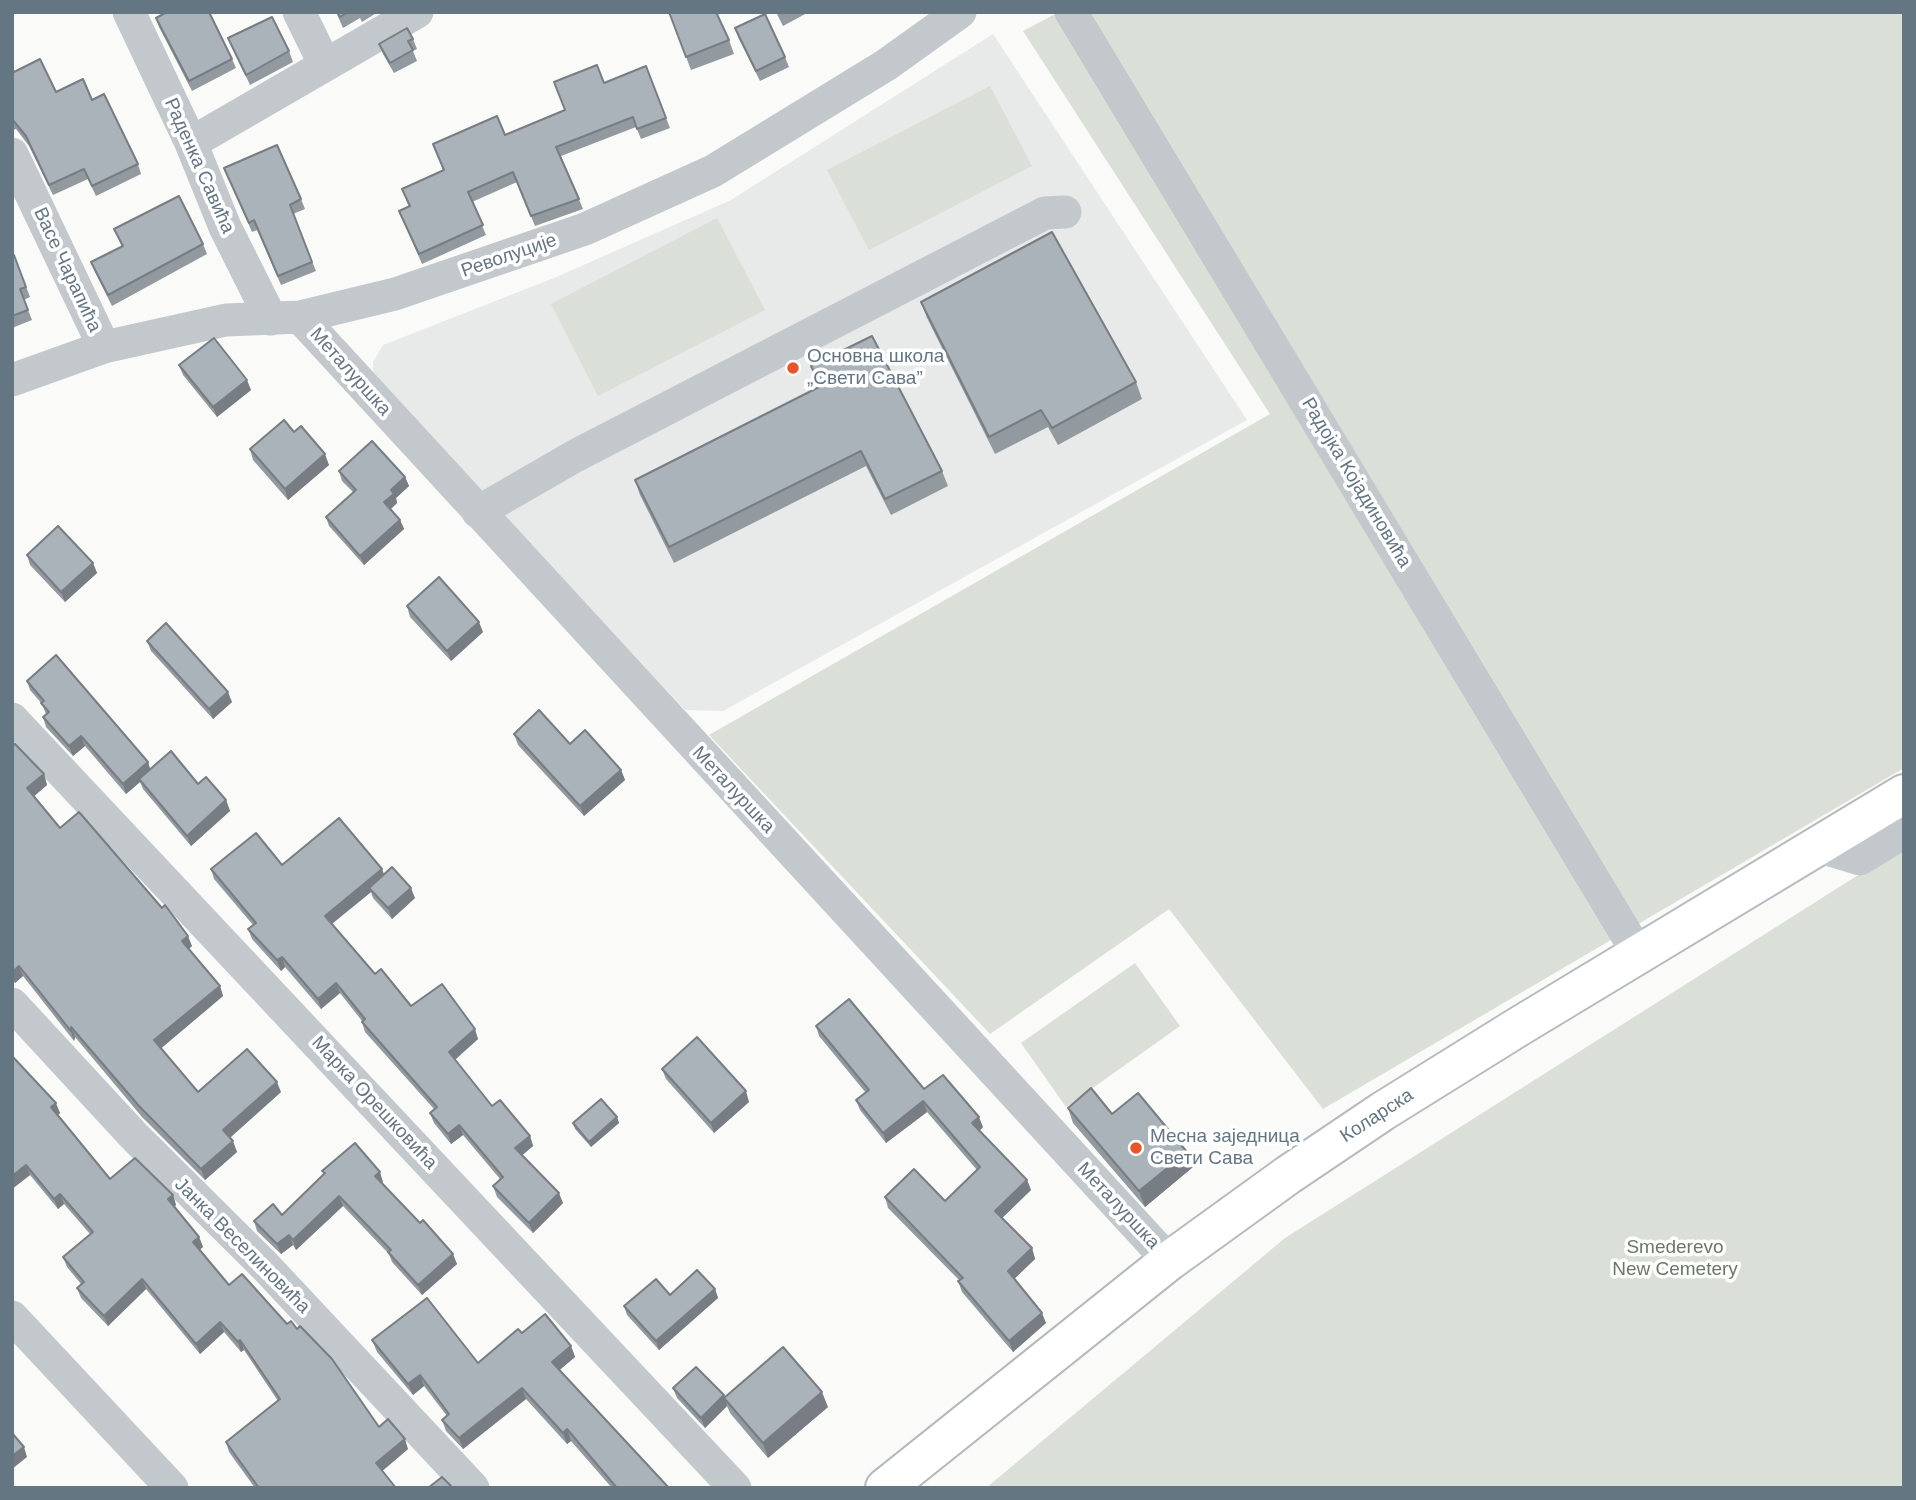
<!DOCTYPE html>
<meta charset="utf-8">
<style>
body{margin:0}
#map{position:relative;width:1916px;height:1500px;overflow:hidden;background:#fafaf8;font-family:Helvetica,sans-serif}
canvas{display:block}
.frame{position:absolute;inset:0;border:14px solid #657683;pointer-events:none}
</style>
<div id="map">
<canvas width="1916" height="1500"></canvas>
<div class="frame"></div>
</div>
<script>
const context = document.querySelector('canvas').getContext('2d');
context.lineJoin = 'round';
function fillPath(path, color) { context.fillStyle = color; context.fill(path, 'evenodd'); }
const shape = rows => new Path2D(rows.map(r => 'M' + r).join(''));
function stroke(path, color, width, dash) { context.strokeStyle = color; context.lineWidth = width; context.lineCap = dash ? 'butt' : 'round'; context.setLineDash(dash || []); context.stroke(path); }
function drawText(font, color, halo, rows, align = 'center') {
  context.font = font + ' Helvetica,sans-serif'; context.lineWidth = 7; context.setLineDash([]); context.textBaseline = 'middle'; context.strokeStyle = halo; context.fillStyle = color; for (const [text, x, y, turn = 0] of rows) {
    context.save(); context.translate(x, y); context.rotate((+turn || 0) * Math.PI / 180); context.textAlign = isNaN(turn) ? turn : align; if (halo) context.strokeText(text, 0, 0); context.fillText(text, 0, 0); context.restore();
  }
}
fillPath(shape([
 [993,34,1247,420,723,711,685,710,373,375,373,362,383,345,554,278,731,200]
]), '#e8e9e9');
fillPath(shape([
 [1059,12,1904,12,1904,768,1323,1109,1169,909,990,1034,709,735,1270,414,1023,31],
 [990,86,1032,166,869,250,827,170],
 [717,218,765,310,598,396,551,304],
 [1904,846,1904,1488,986,1488,1285,1238],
 [1135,963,1180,1026,1066,1107,1021,1043]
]), '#dadfd7');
const major = shape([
 [885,1488,1169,1261,1288,1175,1383,1111,1518,1027,1904,794]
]);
stroke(major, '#b5babe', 42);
stroke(shape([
 [129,12,191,143,225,227,271,319],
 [299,12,325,65],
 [1071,12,1639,955],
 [191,143,417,12],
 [12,154,104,347],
 [300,317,1169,1261],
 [12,380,104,347,226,320,300,317,395,294,585,229,713,171,886,65,960,12],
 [478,512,575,456,1045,213,1065,212],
 [12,719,735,1488],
 [1817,846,1860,859,1904,832],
 [12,1004,134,1136,265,1266,473,1488],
 [12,1317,172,1488]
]), '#c3c8cc', 33);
stroke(major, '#fff', 38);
fillPath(shape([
 [336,12,378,12,362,22,360,18,343,28],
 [669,12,729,40,734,54,691,70],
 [776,12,809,12,783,26],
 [156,18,232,59,236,68,192,91,159,27],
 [735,28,785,57,789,67,760,81,739,39],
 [228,38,289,51,293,62,250,85],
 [413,39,417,49,413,51,417,61,394,73,383,54,379,44],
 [646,66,670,128,641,139,636,127,561,156,583,209,535,226,517,182,472,202,486,235,422,264,399,211,409,207,402,189,443,170,433,144,505,135,565,110,604,83],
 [12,73,56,92,92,100,138,164,141,174,96,196,88,179,53,195,29,146,16,129,13,130,12,129],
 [224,168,301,199,305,209,293,214,316,271,281,285,257,230,252,232],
 [114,229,203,244,207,254,112,306,95,272,91,262,122,247],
 [14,255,30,297,24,300,32,320,12,328,12,256],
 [921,302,1136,382,1142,399,1058,445,1048,427,995,454,927,318],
 [179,365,251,390,217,417,183,375],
 [811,366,942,471,948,486,891,515,866,466,674,563,640,495,635,480,819,387],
 [294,432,329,465,288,500,253,460,250,449],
 [339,471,405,477,409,486,396,498,397,503,391,509,400,520,404,529,364,565,329,526,326,517,353,492,342,481],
 [27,555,93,563,97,573,65,602,30,565],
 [407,606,483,632,451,661,410,617],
 [147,641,232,702,213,719,151,651],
 [27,681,148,762,150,769,198,784,226,800,230,811,191,846,143,789,140,782,126,794,85,746,73,756,46,727,43,717,46,714,42,704,30,690],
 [514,734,570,744,621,770,625,780,584,816,518,745],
 [12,746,44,774,47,785,33,796,60,828,192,946,189,949,220,986,223,996,161,1048,198,1092,281,1092,230,1138,237,1152,205,1180,142,1117,75,1037,74,1041,23,976,15,983,12,979],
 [282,865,382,869,384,875,415,898,392,919,373,898,371,892,332,924,375,974,411,1006,478,1039,455,1060,492,1106,530,1136,533,1146,522,1155,563,1203,533,1233,497,1197,493,1186,500,1179,463,1135,451,1144,434,1123,430,1113,434,1109,365,1032,362,1022,362,1021,340,993,321,1009,285,967,281,971,252,939,248,929,253,925,214,879,211,869],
 [816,1026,924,1089,983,1127,979,1131,1027,1180,1031,1190,1002,1218,1032,1248,1035,1259,1014,1279,1046,1323,1013,1352,962,1292,958,1281,959,1280,888,1208,885,1197,945,1201,977,1170,927,1112,886,1143,860,1110,856,1100,866,1093,819,1036],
 [12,1056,60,1113,58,1115,110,1179,173,1195,176,1205,174,1207,199,1237,203,1247,200,1249,229,1285,287,1324,297,1329,379,1427,408,1449,382,1471,396,1488,255,1488,229,1452,226,1442,278,1401,244,1350,241,1352,224,1332,200,1354,146,1289,108,1326,81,1298,77,1288,81,1284,67,1267,63,1257,90,1234,64,1204,58,1209,30,1175,12,1189],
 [662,1069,749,1102,714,1133,666,1079],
 [1068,1108,1112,1114,1187,1152,1193,1167,1145,1207,1073,1123],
 [617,1117,619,1123,591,1147,575,1129,573,1123],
 [322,1171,383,1182,382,1183,457,1264,422,1295,392,1262,389,1254,343,1206,296,1250,293,1245,281,1254,257,1231,254,1221,282,1215,324,1174],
 [715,1289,718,1298,659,1350,627,1315,624,1306,670,1295],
 [522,1333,571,1346,575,1357,559,1370,669,1488,612,1488,571,1441,567,1444,526,1399,463,1449,446,1431,442,1420,447,1416,424,1386,413,1395,377,1352,372,1340,478,1363],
 [673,1388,724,1395,725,1397,828,1407,768,1458,730,1413,727,1406,705,1428,677,1398]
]), '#929a9f');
fillPath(shape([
 [247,380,251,390,217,417,213,407],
 [325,454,329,465,288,500,285,489],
 [405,477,409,486,396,498,397,503,388,511,384,502,391,490],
 [400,520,404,529,364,565,360,556],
 [93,563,97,573,65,602,61,592],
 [479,622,483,632,451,661,447,651],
 [228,692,232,702,213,719,209,709],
 [81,736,85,746,73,756,69,746],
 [148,762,151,772,139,779,140,782,126,794,123,784],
 [621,770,625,780,584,816,580,806],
 [44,774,47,785,31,799,27,788],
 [226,800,230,811,191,846,187,836],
 [382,869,386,880,369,888,371,892,329,926,325,916],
 [411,888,415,898,392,919,388,908],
 [188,936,192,946,186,951,182,941],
 [282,957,285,967,281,971,277,960],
 [19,966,23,976,15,983,12,972],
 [336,983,340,993,321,1009,318,999],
 [220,986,223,996,158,1051,154,1040],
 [71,1027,75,1037,74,1041,71,1031],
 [475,1029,478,1039,452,1062,449,1052],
 [277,1082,281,1092,227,1140,223,1130],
 [746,1091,749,1102,714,1133,711,1123],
 [923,1101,927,1112,886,1143,883,1133],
 [56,1103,60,1113,55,1117,51,1107],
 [617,1117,619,1123,591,1147,589,1142],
 [979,1117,983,1127,976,1134,972,1123],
 [459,1125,463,1135,451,1144,448,1134],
 [530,1136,533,1146,519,1158,515,1148],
 [233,1141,237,1152,205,1180,201,1169],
 [1187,1152,1193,1167,1145,1207,1139,1191],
 [26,1165,30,1175,12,1189,12,1176],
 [380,1172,383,1182,378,1186,375,1176],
 [1027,1180,1031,1190,999,1221,995,1211],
 [559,1193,563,1203,533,1233,529,1223],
 [60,1194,64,1204,58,1209,54,1199],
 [173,1195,176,1205,171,1209,168,1199],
 [339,1196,343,1206,296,1250,293,1240],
 [289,1235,293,1245,281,1254,277,1244],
 [199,1237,203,1247,197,1252,193,1242],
 [1032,1248,1035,1259,1012,1281,1008,1271],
 [453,1254,457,1264,422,1295,418,1285],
 [142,1279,146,1289,108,1326,104,1316],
 [715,1289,718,1298,659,1350,656,1341],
 [1042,1313,1046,1323,1013,1352,1009,1341],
 [220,1322,224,1332,200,1354,196,1344],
 [240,1340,244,1350,241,1352,238,1342],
 [571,1346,575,1357,556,1373,552,1362],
 [420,1375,424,1386,413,1395,408,1384],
 [522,1388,526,1399,463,1449,459,1438],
 [822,1392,828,1407,768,1458,763,1443],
 [724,1395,727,1406,705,1428,701,1418],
 [567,1429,571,1441,567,1444,563,1433],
 [405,1439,408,1449,380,1473,376,1463],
 [24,1447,27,1457,12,1469,12,1456]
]), '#777d82');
const building = shape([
 [167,12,209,12,232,59,189,81,156,18,167,12],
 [337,12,348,12,340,17,337,12],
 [669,12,716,12,729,40,686,57,669,12],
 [765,14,785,57,756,71,735,28,765,14],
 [272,17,289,51,246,75,228,38,272,17],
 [407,28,413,39,408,41,413,50,390,63,379,44,407,28],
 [40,59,56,92,83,79,92,100,104,94,138,164,92,186,84,169,49,185,26,136,12,119,12,73,40,59],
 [597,65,604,83,646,66,666,118,637,129,633,117,556,147,579,199,531,216,513,172,468,192,483,225,419,254,399,211,410,206,402,189,444,170,433,144,497,116,505,135,565,110,554,82,597,65],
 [277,145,301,199,290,205,312,262,278,276,254,220,249,223,224,168,277,145],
 [179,196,203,244,108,295,91,262,123,246,114,229,179,196],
 [1052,232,1136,382,1052,428,1041,410,989,437,921,302,1052,232],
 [14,255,26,287,20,289,28,310,12,316,12,256,14,255],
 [872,336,942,471,885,499,861,451,669,547,635,480,821,386,811,366,872,336],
 [214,338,247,380,213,407,179,365,214,338],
 [284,420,294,432,301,426,325,454,285,489,250,449,284,420],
 [372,441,405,477,391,490,394,494,384,502,400,520,360,556,326,517,356,490,339,471,372,441],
 [58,526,93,563,61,592,27,555,58,526],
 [439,577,479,622,447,651,407,606,439,577],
 [166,623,228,692,209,709,147,641,166,623],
 [56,655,148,762,123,784,81,736,69,746,43,717,49,712,41,703,44,701,27,681,56,655],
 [539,710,570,744,585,730,621,770,580,806,514,734,539,710],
 [15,744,44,774,27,788,60,828,79,812,162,908,165,905,188,936,182,941,220,986,154,1040,198,1092,247,1049,277,1082,223,1130,233,1141,201,1169,139,1106,71,1027,71,1031,19,966,12,972,12,746,15,744],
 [171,751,198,784,206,777,226,800,187,836,139,779,171,751],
 [339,818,382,869,325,916,375,974,381,969,411,1006,442,984,475,1029,449,1052,492,1106,500,1100,530,1136,515,1148,559,1193,529,1223,493,1186,503,1177,459,1125,448,1134,430,1113,437,1107,362,1022,365,1019,336,983,318,999,282,957,277,960,248,929,256,923,211,869,256,833,282,865,339,818],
 [392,867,411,888,388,908,369,888,392,867],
 [849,999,924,1089,943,1075,979,1117,972,1123,1027,1180,995,1211,1032,1248,1008,1271,1042,1313,1009,1341,958,1281,963,1278,885,1197,914,1169,945,1201,980,1167,923,1101,883,1133,856,1100,869,1090,816,1026,849,999],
 [697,1037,746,1091,711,1123,662,1069,697,1037],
 [12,1056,56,1103,51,1107,110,1179,135,1158,173,1195,168,1199,199,1237,193,1242,229,1285,242,1274,287,1324,291,1321,297,1329,300,1326,332,1359,379,1427,388,1419,405,1439,376,1463,396,1488,259,1488,226,1442,280,1399,240,1340,238,1342,220,1322,196,1344,142,1279,104,1316,77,1288,84,1282,63,1257,93,1232,60,1194,54,1199,26,1165,12,1176,12,1056],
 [1091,1088,1112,1114,1138,1093,1187,1152,1139,1191,1068,1108,1091,1088],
 [601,1099,617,1117,589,1142,573,1123,601,1099],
 [355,1143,380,1172,375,1176,420,1223,423,1220,453,1254,418,1285,388,1252,391,1250,339,1196,293,1240,289,1235,277,1244,254,1221,273,1204,282,1215,325,1173,322,1171,355,1143],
 [697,1270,715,1289,656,1341,624,1306,656,1279,670,1295,697,1270],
 [427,1298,478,1363,518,1329,522,1333,545,1314,571,1346,552,1362,669,1488,617,1488,567,1429,563,1433,522,1388,459,1438,442,1420,449,1414,420,1375,408,1384,372,1340,427,1298],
 [783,1347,822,1392,763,1443,724,1398,783,1347],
 [696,1367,724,1395,701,1418,673,1388,696,1367],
 [12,1433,24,1447,12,1456,12,1433],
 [442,1477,453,1488,428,1488,442,1477]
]);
fillPath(building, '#aab3b9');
stroke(building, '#777d82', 2);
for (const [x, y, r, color] of [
 [793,368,7,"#e4572e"],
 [1136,1148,7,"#e4572e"]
]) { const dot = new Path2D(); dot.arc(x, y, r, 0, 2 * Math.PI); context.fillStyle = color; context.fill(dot); stroke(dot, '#fff', 2.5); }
drawText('19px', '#657683', '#fff', [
 ["Раденка Савића",199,166,66],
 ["Револуције",509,256,-19],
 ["Васе Чарапића",67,270,65],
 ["Металуршка",350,372,48],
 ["Радојка Којадиновића",1356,483,59],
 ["Металуршка",733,790,47],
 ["Марка Орешковића",374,1103,47],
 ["Коларска",1377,1116,-33],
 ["Металуршка",1118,1206,47],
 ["Јанка Веселиновића",242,1246,45]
]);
drawText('19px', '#657683', '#fff', [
 ["Основна школа",807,357],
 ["„Свети Сава”",807,379],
 ["Месна заједница",1150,1137],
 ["Свети Сава",1150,1159]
], 'left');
drawText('19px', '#687a64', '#fff', [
 ["Smederevo",1675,1248],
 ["New Cemetery",1675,1270]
]);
</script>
